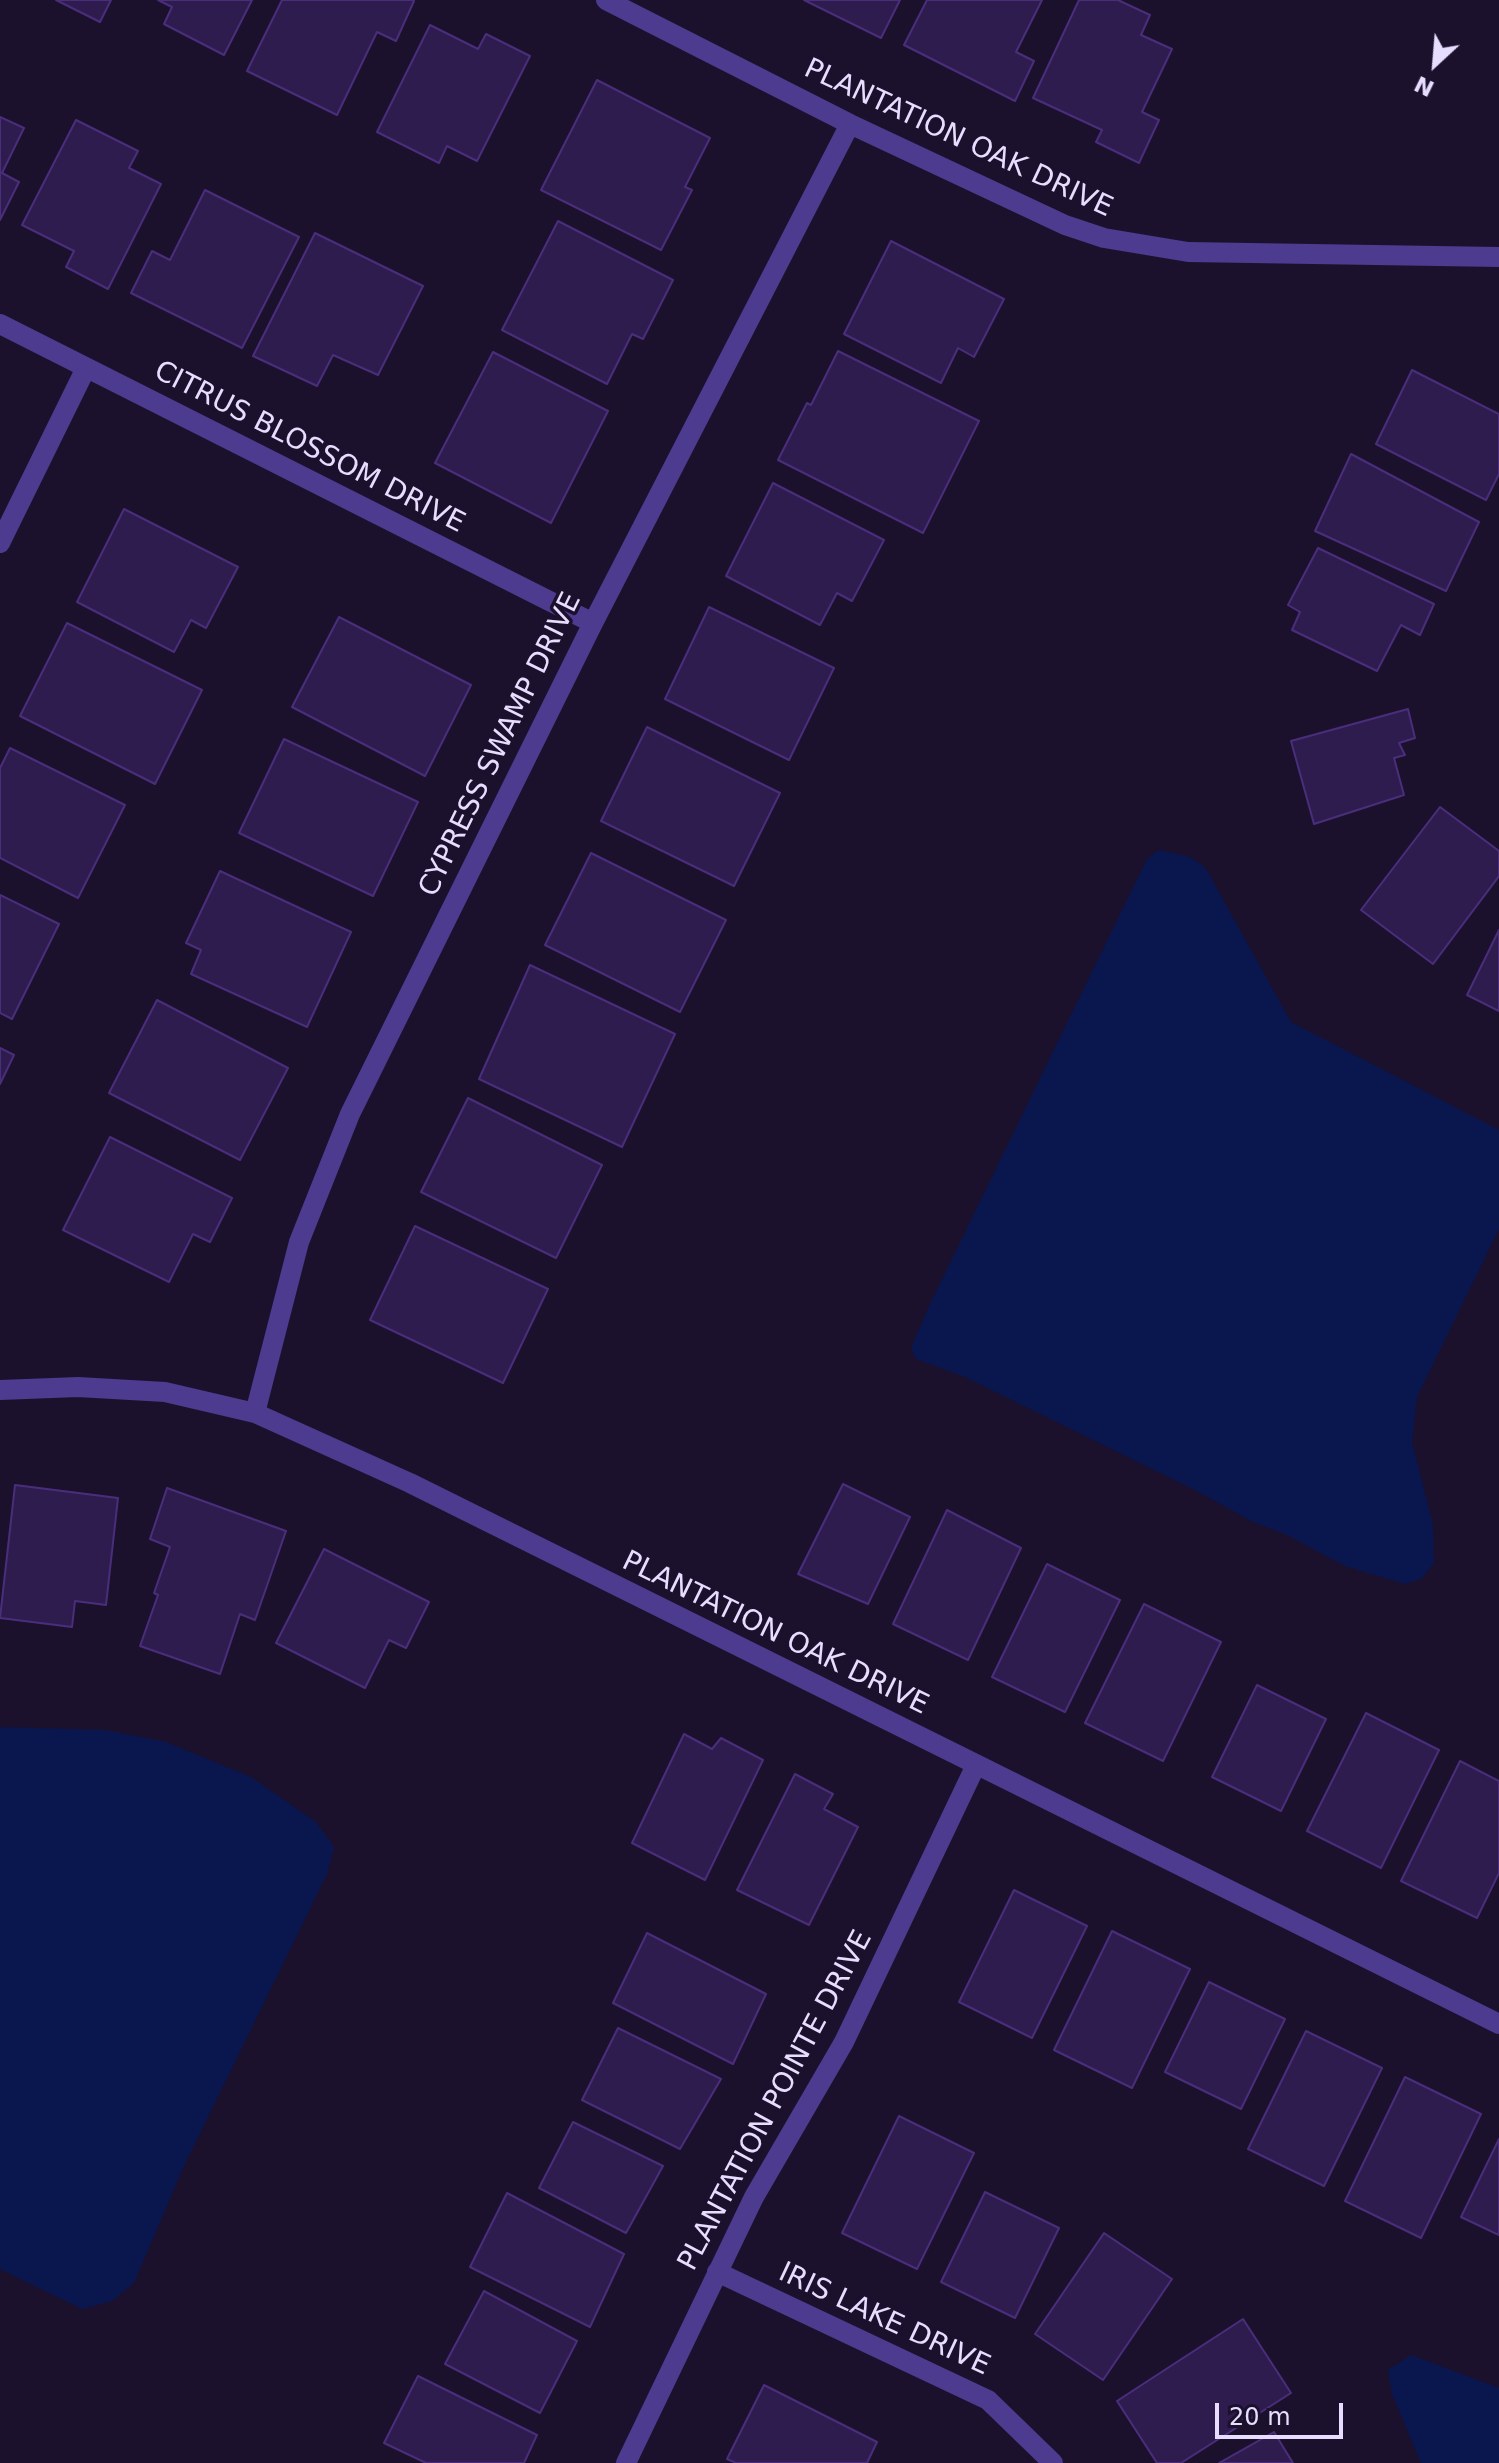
<!DOCTYPE html>
<style>
body{margin:0}
#map{position:relative;width:1499px;height:2463px;overflow:hidden;background:#1b112d;font-family:"DejaVu Sans",sans-serif}
canvas{display:block}
.north{position:absolute;left:1395px;top:24px;width:80px;height:80px;-webkit-text-stroke:6px #1b112d;paint-order:stroke;rotate:206deg;font-size:22px;font-weight:700;line-height:32px;text-align:center;color:#e7ddff}
.north::after{content:'';display:block;margin:auto;width:28px;height:36px;background:#e7ddff;clip-path:polygon(50% 0,100% 100%,50% 72%,0 100%)}
.scale{position:absolute;left:1215px;top:2403px;width:128px;height:36px;box-sizing:border-box;border:4px solid #e7ddff;border-top:0;padding-left:10px;font-size:24px;line-height:28px;white-space:nowrap;color:#e7ddff;-webkit-text-stroke:6px #1b112d;paint-order:stroke}
</style>
<div id="map">
<canvas width="1499" height="2463"></canvas>
<div class="north">N</div>
<div class="scale">20 m</div>
</div>
<script>
const context = document.querySelector('canvas').getContext('2d');
context.lineJoin = 'round';
function fillPath(path, color) { context.fillStyle = color; context.fill(path, 'evenodd'); }
const shape = rows => new Path2D(rows.map(r => 'M' + r).join(''));
function stroke(path, color, width, dash) { context.strokeStyle = color; context.lineWidth = width; context.lineCap = dash ? 'butt' : 'round'; context.setLineDash(dash || []); context.stroke(path); }
function drawText(font, color, halo, rows, align = 'center') {
  context.font = font + ' "DejaVu Sans",sans-serif'; context.lineWidth = 7; context.setLineDash([]); context.textBaseline = 'middle'; context.strokeStyle = halo; context.fillStyle = color; for (const [text, x, y, turn = 0] of rows) {
    context.save(); context.translate(x, y); context.rotate((+turn || 0) * Math.PI / 180); context.textAlign = isNaN(turn) ? turn : align; if (halo) context.strokeText(text, 0, 0); context.fillText(text, 0, 0); context.restore();
  }
}
fillPath(shape([
 [1159,850,1190,857,1205,867,1291,1022,1499,1130,1499,1229,1417,1397,1412,1442,1433,1525,1434,1563,1421,1579,1405,1584,1345,1566,1287,1535,1251,1521,1193,1489,965,1377,916,1359,911,1348,930,1304,1147,859],
 [0,1727,105,1730,166,1742,251,1777,316,1822,334,1847,327,1874,184,2166,134,2283,112,2301,82,2309,0,2269],
 [1411,2355,1499,2388,1499,2463,1421,2463,1392,2394,1388,2370]
]), '#09174e');
const building = shape([
 [56,0,111,0,100,22,56,0],
 [158,0,252,0,224,55,164,24,172,7,158,0],
 [282,0,413,0,414,1,396,41,377,32,337,115,247,71,282,0],
 [804,0,900,0,881,38,804,0],
 [927,0,1042,0,1016,52,1034,61,1015,101,904,45,927,0],
 [1079,0,1118,0,1150,15,1141,35,1172,49,1142,112,1159,120,1139,163,1096,142,1102,130,1033,98,1079,0],
 [430,25,478,49,486,34,530,56,477,161,447,146,439,163,377,132,430,25],
 [597,80,710,138,685,187,692,190,661,250,541,190,597,80],
 [0,117,24,128,2,173,19,182,0,220,0,117],
 [76,120,138,151,129,168,161,184,108,289,66,267,74,251,22,225,76,120],
 [205,190,299,237,242,348,131,293,152,251,170,260,205,190],
 [558,221,673,280,643,339,632,334,607,384,502,330,558,221],
 [315,233,423,286,378,375,333,355,317,386,253,356,315,233],
 [891,241,1004,299,974,357,958,348,941,383,844,334,891,241],
 [838,351,979,421,923,533,778,460,807,403,811,405,838,351],
 [493,352,608,411,551,523,435,463,493,352],
 [1412,370,1499,414,1499,474,1486,500,1376,444,1412,370],
 [1351,454,1479,522,1446,591,1315,531,1351,454],
 [773,483,884,540,852,601,837,593,820,625,726,576,773,483],
 [124,509,238,567,206,628,191,620,174,652,77,602,124,509],
 [1318,548,1434,604,1420,635,1401,625,1377,671,1292,630,1300,612,1288,605,1318,548],
 [709,607,834,668,789,760,665,699,709,607],
 [339,617,471,685,425,776,292,707,339,617],
 [67,623,202,690,155,784,20,716,67,623],
 [1408,709,1415,738,1399,743,1405,755,1394,758,1404,795,1314,824,1291,741,1408,709],
 [647,727,780,793,734,886,601,821,647,727],
 [284,739,418,802,373,896,239,833,284,739],
 [10,748,125,805,78,898,0,858,0,768,10,748],
 [1440,807,1499,851,1499,876,1433,964,1361,910,1440,807],
 [591,853,726,920,680,1012,545,945,591,853],
 [220,871,351,932,307,1027,191,974,201,950,186,943,220,871],
 [0,895,59,924,12,1019,0,1013,0,895],
 [1499,930,1499,1011,1467,995,1499,930],
 [530,965,675,1034,622,1147,479,1079,530,965],
 [157,1000,288,1068,240,1160,109,1093,157,1000],
 [0,1048,14,1055,0,1084,0,1048],
 [468,1098,602,1165,556,1258,421,1192,468,1098],
 [110,1137,232,1198,210,1242,193,1234,169,1282,63,1230,110,1137],
 [415,1226,548,1289,503,1383,370,1320,415,1226],
 [843,1484,910,1517,868,1604,798,1574,843,1484],
 [15,1485,118,1498,106,1605,75,1601,72,1627,0,1618,15,1485],
 [167,1488,286,1531,255,1620,240,1614,220,1674,140,1646,158,1595,154,1593,170,1547,150,1539,167,1488],
 [947,1510,1021,1548,968,1660,893,1624,947,1510],
 [324,1549,429,1602,406,1648,389,1640,365,1688,276,1643,324,1549],
 [1047,1564,1120,1600,1065,1712,992,1677,1047,1564],
 [1144,1604,1221,1642,1163,1761,1085,1723,1144,1604],
 [1257,1685,1326,1719,1281,1811,1212,1777,1257,1685],
 [1366,1713,1439,1750,1381,1868,1307,1831,1366,1713],
 [684,1734,712,1749,721,1738,763,1760,705,1880,632,1843,684,1734],
 [1460,1761,1499,1781,1499,1873,1477,1918,1401,1881,1460,1761],
 [795,1774,833,1794,824,1809,858,1827,809,1925,737,1890,795,1774],
 [1014,1890,1087,1926,1032,2038,959,2002,1014,1890],
 [1112,1931,1190,1969,1132,2088,1054,2050,1112,1931],
 [647,1933,766,1994,733,2064,613,2003,647,1933],
 [1209,1982,1285,2019,1241,2109,1165,2072,1209,1982],
 [618,2028,721,2079,680,2149,582,2100,618,2028],
 [1306,2031,1382,2068,1324,2186,1248,2149,1306,2031],
 [1405,2077,1481,2114,1421,2238,1345,2201,1405,2077],
 [899,2116,974,2153,917,2269,842,2233,899,2116],
 [573,2122,663,2166,626,2233,539,2188,573,2122],
 [1499,2139,1499,2235,1461,2217,1499,2139],
 [985,2192,1059,2228,1015,2318,941,2282,985,2192],
 [507,2193,624,2254,590,2327,470,2267,507,2193],
 [1104,2233,1172,2279,1103,2380,1035,2334,1104,2233],
 [484,2291,577,2341,540,2413,445,2364,484,2291],
 [1243,2319,1291,2393,1181,2463,1157,2463,1117,2401,1243,2319],
 [418,2376,537,2435,524,2463,426,2463,384,2443,418,2376],
 [764,2385,877,2442,867,2463,736,2463,727,2459,764,2385],
 [1274,2432,1293,2463,1219,2463,1274,2432]
]);
fillPath(building, '#2f1c4f');
stroke(building, '#4a2e7c', 2);
stroke(shape([
 [606,0,850,124,1065,225,1104,238,1188,252,1499,257],
 [0,324,593,623],
 [0,543,86,368],
 [0,1390,78,1387,165,1392,255,1413,410,1483,1499,2024],
 [255,1413,299,1242,350,1114,593,623,850,124],
 [717,2272,988,2400,1053,2463],
 [626,2463,754,2197,844,2042,976,1765]
]), '#4c3b8e', 20);
drawText('28px', '#e7ddff', '#1b112d', [
 ["PLANTATION OAK DRIVE",958,139,25],
 ["CITRUS BLOSSOM DRIVE",309,448,27],
 ["CYPRESS SWAMP DRIVE",501,745,-64],
 ["PLANTATION OAK DRIVE",775,1634,26],
 ["PLANTATION POINTE DRIVE",776,2101,-62],
 ["IRIS LAKE DRIVE",884,2320,25]
]);
</script>
